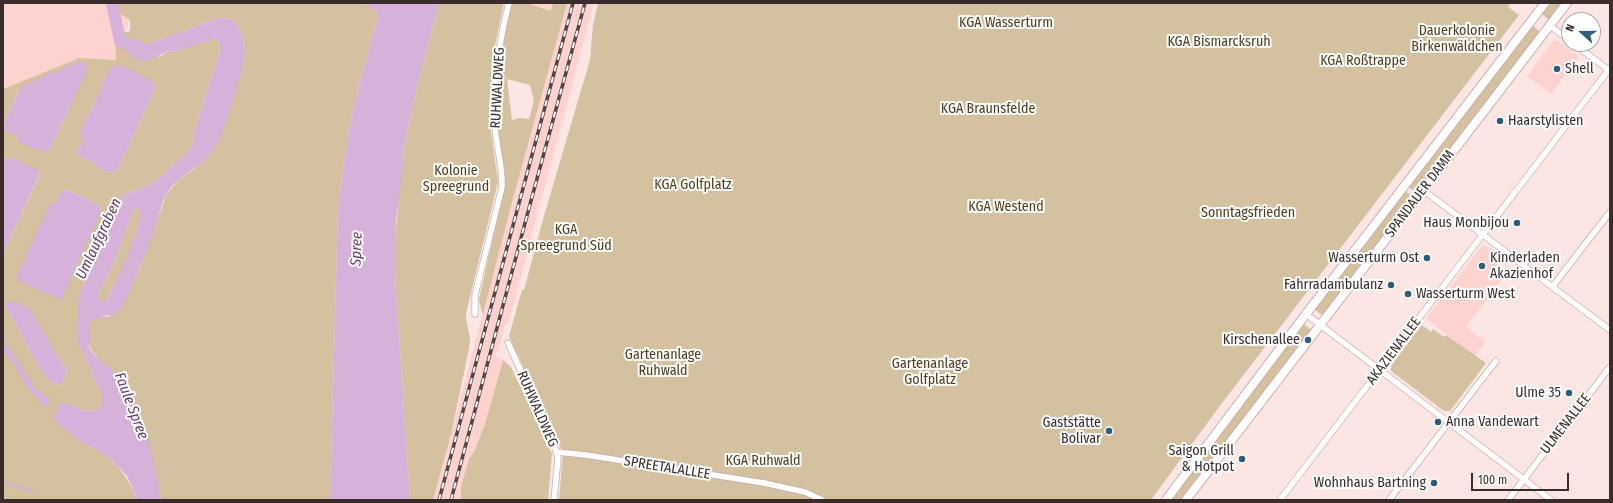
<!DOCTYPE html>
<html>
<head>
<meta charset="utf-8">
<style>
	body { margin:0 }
	#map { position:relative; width:1613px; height:503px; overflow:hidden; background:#fbe6e4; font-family:"Fira Sans Condensed",sans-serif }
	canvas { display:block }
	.frame { position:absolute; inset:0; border:4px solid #392c2b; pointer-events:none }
	.north { position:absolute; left:1561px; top:12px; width:40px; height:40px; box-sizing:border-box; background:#fff; border:1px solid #b0abaa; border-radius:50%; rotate:291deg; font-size:11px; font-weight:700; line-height:16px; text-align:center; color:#392c2b }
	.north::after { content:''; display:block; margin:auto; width:14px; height:18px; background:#2a5e7a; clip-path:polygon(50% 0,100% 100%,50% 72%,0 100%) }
	.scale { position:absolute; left:1471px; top:473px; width:98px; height:18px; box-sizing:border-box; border:2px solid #392c2b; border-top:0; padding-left:5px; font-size:12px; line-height:14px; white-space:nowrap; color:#392c2b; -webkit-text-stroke:3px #fff; paint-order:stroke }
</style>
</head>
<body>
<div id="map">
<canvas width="1613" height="503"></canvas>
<div class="frame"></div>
<div class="north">N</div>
<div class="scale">100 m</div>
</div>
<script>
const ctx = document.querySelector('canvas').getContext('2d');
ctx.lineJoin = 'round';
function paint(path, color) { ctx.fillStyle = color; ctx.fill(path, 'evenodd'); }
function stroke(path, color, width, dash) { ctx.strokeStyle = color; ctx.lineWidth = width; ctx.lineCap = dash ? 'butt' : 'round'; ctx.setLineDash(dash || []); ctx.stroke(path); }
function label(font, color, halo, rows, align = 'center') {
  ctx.font = font + ' "Fira Sans Condensed",sans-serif'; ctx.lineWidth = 4; ctx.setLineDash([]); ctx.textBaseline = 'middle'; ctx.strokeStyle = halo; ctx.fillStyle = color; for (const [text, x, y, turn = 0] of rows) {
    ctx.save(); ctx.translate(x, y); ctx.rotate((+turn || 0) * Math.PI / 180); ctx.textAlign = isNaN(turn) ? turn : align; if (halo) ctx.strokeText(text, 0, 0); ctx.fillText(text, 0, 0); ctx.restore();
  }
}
const built = new Path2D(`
	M3 3H105L109 7 130 20 116 60 79 58 3 89Z
	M526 3H594L508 325H505L496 357 503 359 485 424 474 452 469 459 461 487V500H433L559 29 551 11Z
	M1557 40 1579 57 1551 94 1527 76 1553 41Z
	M1486 246 1503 258 1491 274 1501 281 1466 327 1486 342 1475 356 1426 319 1481 247Z`);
const green = new Path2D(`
	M105 3H109L110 6H114L113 3H359C369 6 377 7 378 18L357 93 349 130 338 206 330 500H161L160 494 97 357C88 347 87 340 87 327L80 325V346L88 363 94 380 102 393V405L97 410 83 411 72 405 90 447C117 459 126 475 138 500H3V254L41 172 10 157 6 160 3 159V129L18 136 17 140 48 152 69 109 19 90 3 125V89L79 58 116 60 115 35 130 31V20L109 7ZM219 18C223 18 228 18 232 20 241 26 247 48 245 58L223 129 214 148 210 154 193 170 181 178 167 193 140 268 122 306 108 317 94 316 89 319 78 315 82 288 99 254 120 200 125 194 141 189 153 183 190 150 193 145 194 133 220 51V43L217 40 214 39 174 52 169 51 159 57 136 38 143 43 148 44ZM107 73 153 82 155 88 119 168 113 173 101 170 92 162 79 156 77 152 84 140 86 119 96 102ZM66 190 80 195 101 207 55 204 61 191ZM5 304 55 352 67 370 61 386 50 381 41 370Z
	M440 3H504L495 45 491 101V132L498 182 466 313V319L470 338 469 349 451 434 433 500H410L395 275V241L402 160 415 95 434 22Z
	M512 3H526L551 11 553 3H567L513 199 483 314 482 313 479 299 505 185C506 165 499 145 498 125 497 84 502 42 512 3ZM507 79 530 85 534 101 529 119 520 118 512 120Z
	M598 3H1511L1508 7 1519 15 1219 407 1151 500H559L563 453 509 336 522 290H524L544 216 590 60 593 25Z
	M1548 3H1563L1551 19H1548L1542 14Z
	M1532 25 1540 32 1417 193 1408 187Z
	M1405 191 1414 197 1323 316 1314 309Z
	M135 208 140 209C142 234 118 277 107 299L102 302 98 300V296L116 258 132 213Z
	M1303 324 1312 330 1181 500H1171L1173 495Z
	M1422 325 1431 332 1433 329 1444 337 1446 335 1486 363 1450 411H1444L1391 371V366Z
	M503 360 511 367 552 454 548 500H461V487L469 459 474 452 485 424Z`);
const water = new Path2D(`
	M359 3H440L434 22 415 95 402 159 404 160 396 220 395 275 410 500H330L338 206 349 130 357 93 378 18C377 7 368 6 359 3Z
	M219 18C223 18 228 18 232 20 241 26 247 48 245 58 238 82 225 137 210 154 197 169 177 177 167 193 161 204 158 219 154 231 147 251 139 270 130 290 126 298 123 308 116 313 108 317 103 316 95 316 89 317 85 319 78 315V304L82 288 99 254 120 200 125 194 141 189 153 183 190 150 193 145 194 133 220 51V43L217 40 214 39 174 52 169 51 145 62 128 55 136 38 143 43 148 44ZM135 208 140 209C142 232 119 274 109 296L107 299 102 302 98 300V296L116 258 132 213Z
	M80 61 88 65 87 71 48 152 36 149 17 141 18 136 3 129V125L19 91 23 85Z
	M115 65C130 67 140 74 153 82L155 88 119 168 113 173 101 170 92 162 79 156 77 152 84 140 80 136 86 119 96 102 107 73Z
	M10 157 41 171 3 254V159L6 160Z
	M66 190 80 195 101 207 102 210 61 300 19 281 17 276 50 204H55L61 191Z
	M13 301 30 309 55 352 67 370 61 386 50 381 41 370 5 304Z
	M80 325 87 326C87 332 86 338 87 342 93 361 116 369 126 384L150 444 161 500H138L127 476 112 460 76 438 56 422 54 416 61 402 72 405 83 411 97 410 102 405V393L94 380 88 363 80 346Z
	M3 341 20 363 35 389 49 398 48 407 44 406 28 388 14 363 4 352Z`);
const stream = new Path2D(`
	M3 482 35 492`);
const river = new Path2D(`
	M112 3 120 41 140 50 146 49
	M84 342 83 326 84 317 98 312`);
const street = new Path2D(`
	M1549 25 1569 40
	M1574 44 1610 71
	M1423 190 1610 330
	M1552 287 1610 212
	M475 314V295L502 187C503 166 496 146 495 126 492 85 499 42 509 3
	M1306 314 1551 500
	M508 343 552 438 558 458 554 500
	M557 452 586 455 764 483 805 492 822 500
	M1280 500 1610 68
	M1389 500 1496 361
	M1508 500 1610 367`);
const secondary = new Path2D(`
	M1166 500 1306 314 1545 3
	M1186 500 1567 3`);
const rail = new Path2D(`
	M439 500 573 3
	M451 500 532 197 585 3`);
const markers = [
	[1557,69,4,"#2a5e7a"],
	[1500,121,4,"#2a5e7a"],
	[1517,223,4,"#2a5e7a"],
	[1427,258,4,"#2a5e7a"],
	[1482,266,4,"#2a5e7a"],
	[1391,285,4,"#2a5e7a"],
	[1408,294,4,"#2a5e7a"],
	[1308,340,4,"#2a5e7a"],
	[1569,393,4,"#2a5e7a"],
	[1438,422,4,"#2a5e7a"],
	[1109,431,4,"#2a5e7a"],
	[1242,459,4,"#2a5e7a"],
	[1434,483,4,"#2a5e7a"]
];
const parkNames = [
	["KGA Wasserturm",1006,23],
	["Dauerkolonie",1457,31],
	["Birkenwäldchen",1457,47],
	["KGA Bismarcksruh",1219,42],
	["KGA Roßtrappe",1363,61],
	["KGA Braunsfelde",988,109],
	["Kolonie",456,171],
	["Spreegrund",456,187],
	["KGA Golfplatz",693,185],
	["KGA Westend",1006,207],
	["Sonntagsfrieden",1248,213],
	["KGA",566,230],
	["Spreegrund Süd",566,246],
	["Gartenanlage",663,355],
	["Ruhwald",663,371],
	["Gartenanlage",930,364],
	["Golfplatz",930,380],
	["KGA Ruhwald",763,461]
];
const poiNames = [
	["Shell",1565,69,"left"],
	["Haarstylisten",1508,121,"left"],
	["Haus Monbijou",1509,223],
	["Wasserturm Ost",1419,258],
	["Kinderladen",1490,258,"left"],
	["Akazienhof",1490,274,"left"],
	["Fahrradambulanz",1383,285],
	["Wasserturm West",1416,294,"left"],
	["Kirschenallee",1300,340],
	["Ulme 35",1561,393],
	["Anna Vandewart",1446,422,"left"],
	["Gaststätte",1101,423],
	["Bolivar",1101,439],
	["Saigon Grill",1234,451],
	["& Hotpot",1234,467],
	["Wohnhaus Bartning",1426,483]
];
const streetNames = [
	["RUHWALDWEG",498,88,-87],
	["SPANDAUER DAMM",1420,194,-53],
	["AKAZIENALLEE",1394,351,-53],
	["RUHWALDWEG",537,409,66],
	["ULMENALLEE",1566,424,-52],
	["SPREETALALLEE",667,468,9]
];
const waterNames = [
	["Umlaufgraben",99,239,-65],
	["Spree",357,249,-88],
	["Faule Spree",131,406,69]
];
paint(built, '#fed2cf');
paint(green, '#d3c19f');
paint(water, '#d6b1d9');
stroke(stream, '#d6b1d9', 2);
stroke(river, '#d6b1d9', 12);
stroke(street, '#ccaaa8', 7);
stroke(secondary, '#ccaaa8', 10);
stroke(street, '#fff', 5.5);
stroke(secondary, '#fff', 8);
stroke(rail, '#544645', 3.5);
stroke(rail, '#fff', 2, [6]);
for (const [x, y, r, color] of markers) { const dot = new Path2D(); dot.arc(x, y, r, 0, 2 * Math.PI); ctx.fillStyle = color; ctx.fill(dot); stroke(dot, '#fff', 1.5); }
label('14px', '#4f3c17', '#fff', parkNames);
label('14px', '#392c2b', '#fff', poiNames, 'right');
label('14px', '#392c2b', '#fff', streetNames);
label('italic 15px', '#67396c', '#fff', waterNames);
</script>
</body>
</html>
